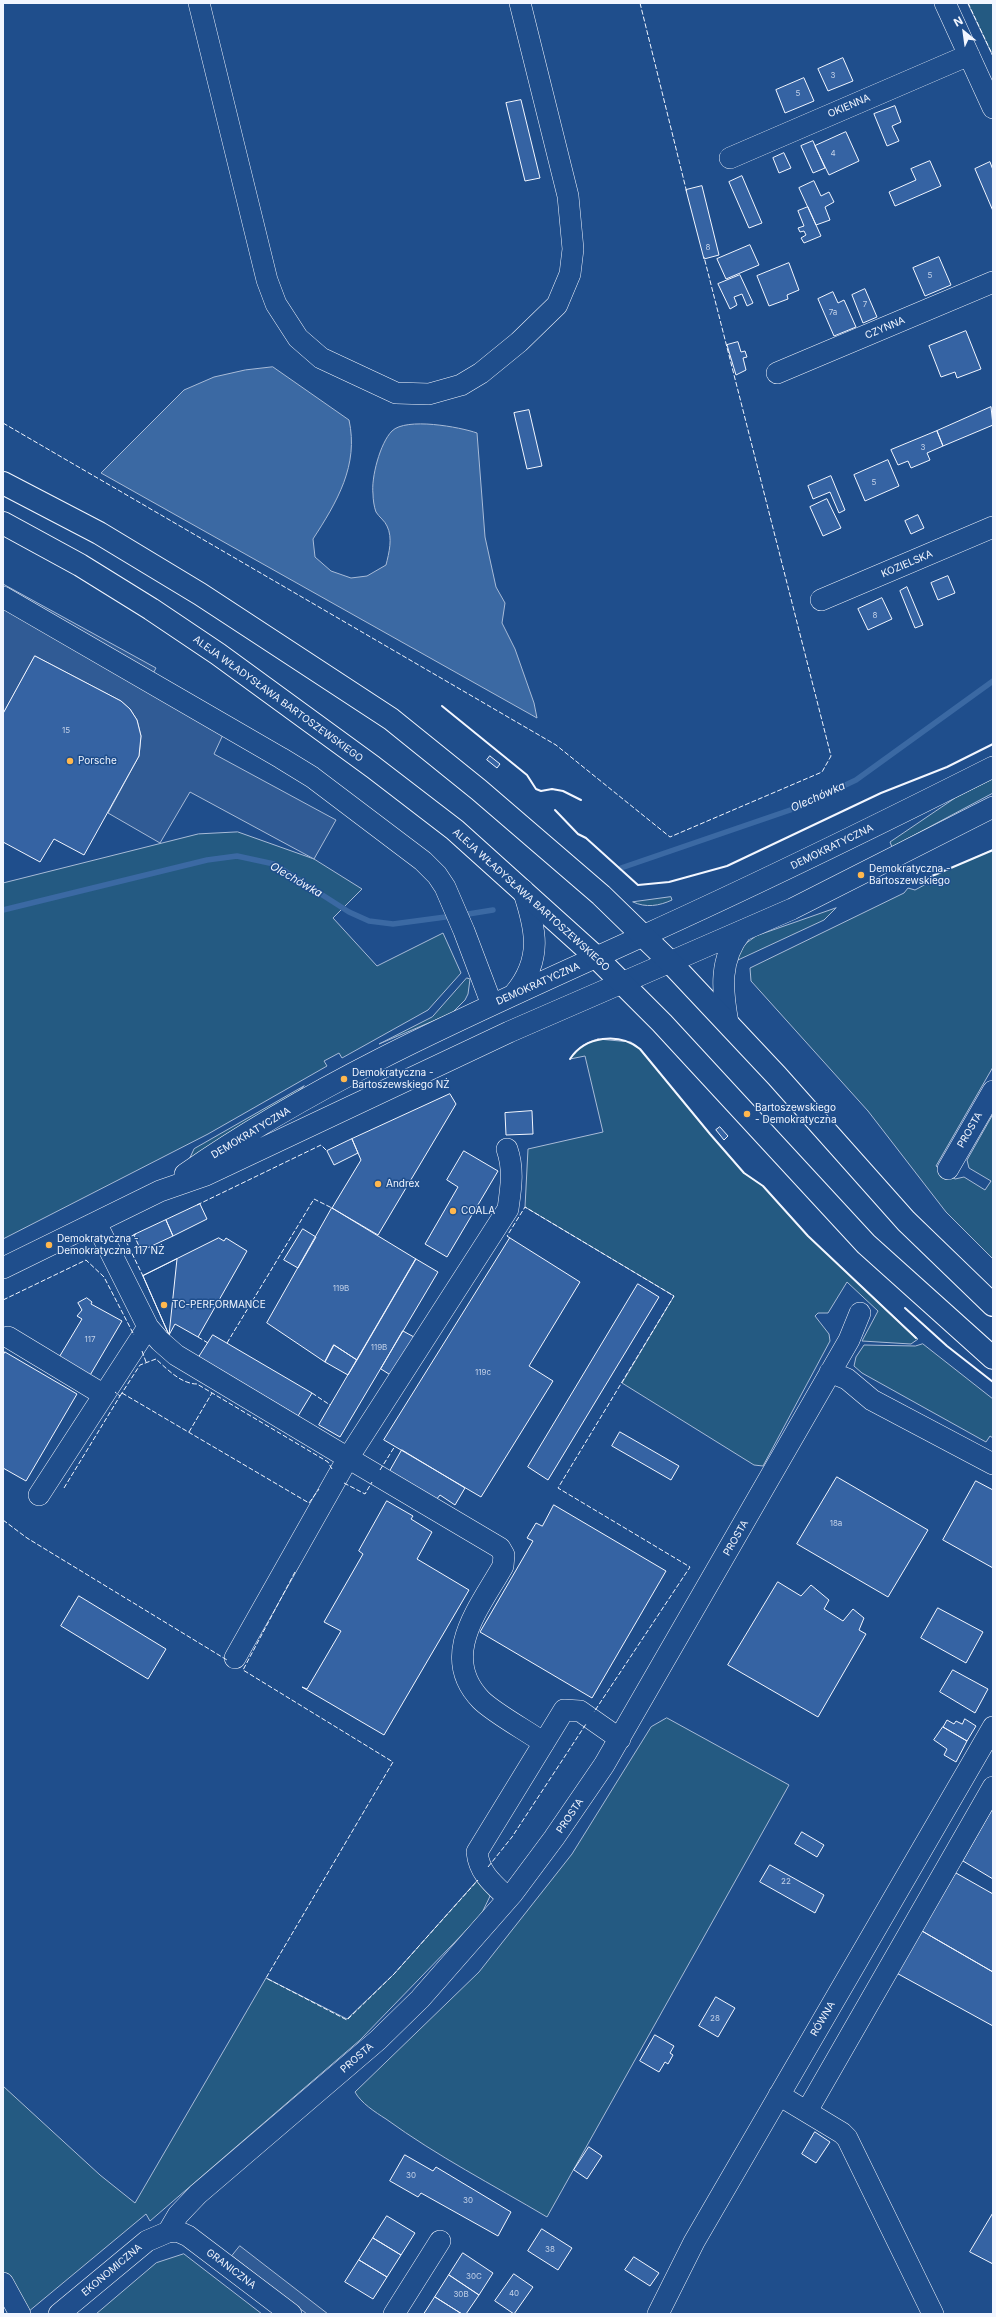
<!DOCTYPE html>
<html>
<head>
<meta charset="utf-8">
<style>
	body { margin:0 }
	#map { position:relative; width:996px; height:2317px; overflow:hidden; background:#1f4e8c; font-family:Inter,sans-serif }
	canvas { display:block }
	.frame { position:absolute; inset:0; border:4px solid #f2f6ff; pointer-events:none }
	.north { position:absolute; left:944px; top:12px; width:40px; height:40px; -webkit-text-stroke:3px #1f4e8c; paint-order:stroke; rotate:331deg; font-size:11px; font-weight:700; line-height:16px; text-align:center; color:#f2f6ff }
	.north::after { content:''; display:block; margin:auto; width:14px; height:18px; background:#f2f6ff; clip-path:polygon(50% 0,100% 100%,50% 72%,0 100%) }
</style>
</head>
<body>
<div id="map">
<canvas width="996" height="2317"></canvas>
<div class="frame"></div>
<div class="north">N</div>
</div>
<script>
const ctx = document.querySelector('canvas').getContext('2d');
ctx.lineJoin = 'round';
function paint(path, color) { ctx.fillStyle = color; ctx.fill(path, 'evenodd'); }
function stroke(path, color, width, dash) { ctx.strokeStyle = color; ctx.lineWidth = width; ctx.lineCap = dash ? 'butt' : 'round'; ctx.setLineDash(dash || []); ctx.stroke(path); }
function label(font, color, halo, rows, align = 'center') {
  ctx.font = font + ' Inter,sans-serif'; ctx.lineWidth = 3; ctx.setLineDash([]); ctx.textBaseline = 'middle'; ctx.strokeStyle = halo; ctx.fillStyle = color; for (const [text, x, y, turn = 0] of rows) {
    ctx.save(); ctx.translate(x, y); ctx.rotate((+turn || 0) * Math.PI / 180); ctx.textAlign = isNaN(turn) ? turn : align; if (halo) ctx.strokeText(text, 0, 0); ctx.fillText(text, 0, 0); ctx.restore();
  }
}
const green = new Path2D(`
	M968 3H993V56Z
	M993 779V793L892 847 890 842 955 798Z
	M238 832 314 859 362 889 333 918 377 966 443 933 461 973 428 1010 342 1058 339 1053 324 1061 327 1066 208 1134 3 1239V883L198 834Z
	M993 850V1067L936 1166 955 1179 964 1177 985 1190 991 1181 969 1168 967 1160 993 1114V1259L946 1212 868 1111 751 981 750 968 904 893 908 888 915 890 928 883 927 879Z
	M671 897 672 900C659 906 646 908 633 902Z
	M836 908 824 920 738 960H734L745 944 756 936Z
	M467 978 470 979 468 994 465 1000 452 1013 379 1044 432 1017Z
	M598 1039 631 1042 640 1049 710 1134 744 1173 763 1186 808 1236 918 1339 911 1344 862 1341 878 1311 847 1282 828 1313H818L815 1316 829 1334 830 1341 763 1466 754 1465 622 1383 674 1296 525 1207 528 1149 603 1132 585 1056 570 1059C577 1048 586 1042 598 1039Z
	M304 1086 278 1109 187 1164 194 1149Z
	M923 1344 993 1399V1438L990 1436 986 1442 862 1373 854 1366 856 1357 864 1345 915 1346Z
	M667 1718 789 1785 547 2217C493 2185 437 2156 386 2119 375 2112 361 2103 355 2092L479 1972 572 1854 651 1727Z
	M479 1879 492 1892 481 1915 360 2040 150 2221 146 2214 28 2312 3 2275V2086L100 2175 135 2203 266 1978 347 2019 394 1974Z
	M184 2254 262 2314H96L156 2263Z`);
const parking = new Path2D(`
	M3 584 156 668 149 681 227 726 214 754 336 820 314 859 190 792 160 843 108 813 139 756 141 736 137 720 130 709 121 701 35 656 3 714Z
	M240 2246 328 2314H307L232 2256Z`);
const water = new Path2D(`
	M273 367 349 420C359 465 337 502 313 539L315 557 331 571 351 578 367 576 386 565C389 553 393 538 387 526 385 521 379 517 376 512 374 507 373 499 373 494 371 478 380 443 392 431 406 417 460 427 477 433L485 537 496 587 505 603 502 623 515 649 534 703 537 718 101 473 184 390 214 377 245 370Z`);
const stream = new Path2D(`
	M621 868 799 807 856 780 993 681
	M3 910 207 860 237 856 274 864 349 912 369 921 393 924 453 916
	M462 915 493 910`);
const building = new Path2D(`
	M843 58 853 81 828 91 818 69Z
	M804 78 814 101 785 113 776 90Z
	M521 100 540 178 525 181 506 103Z
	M895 106 901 122 892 126 899 141 887 146 874 114Z
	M846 132 859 161 829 175 815 146Z
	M813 141 825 168 813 173 801 146Z
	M784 153 791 168 779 173 773 158Z
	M930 161 941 186 895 206 889 192 916 180 911 169Z
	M990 162 993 170V211L975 169Z
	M742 176 762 223 749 228 729 182Z
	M814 181 821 196 829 192 834 202 825 207 830 220 816 225 799 188Z
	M702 186 719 255 704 259 686 190Z
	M808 207 821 236 804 243 801 238 806 235 804 231 800 232 798 228 804 226 798 211Z
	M750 245 759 265 726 279 717 259Z
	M939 257 951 285 925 296 913 268Z
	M789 263 799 290 787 295 788 299 769 306 757 276Z
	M740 275 753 303 747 306 742 294 734 297 737 305 730 309 718 284Z
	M865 289 877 317 863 323 852 295Z
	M833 292 838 303 844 300 856 327 834 336 818 299Z
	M966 331 981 369 957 378 955 372 941 377 929 346Z
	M738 342 741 352 745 351 747 357 743 358 746 370 736 375 727 345Z
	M991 407 993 425 943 446 937 431Z
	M529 410 542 466 527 469 514 413Z
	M937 431 943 446 927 453 930 460 911 468 908 461 898 465 891 450Z
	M888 460 899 486 865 501 854 475Z
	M831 476 845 510 839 513 830 492 813 499 808 486Z
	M827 499 841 528 823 536 810 507Z
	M918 515 924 528 911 534 905 521Z
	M948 576 955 593 938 600 931 583Z
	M907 587 923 625 915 628 900 591Z
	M882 598 892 619 868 630 858 609Z
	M35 656 121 701 130 709 137 720 141 736 139 756 84 855 54 839 40 862 3 842V714Z
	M490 756 500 764 497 768 487 760Z
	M450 1094 456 1104 378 1235 332 1208 361 1160 352 1139Z
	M532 1111 533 1134 506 1135 505 1113Z
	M720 1127 728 1136 724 1140 716 1130Z
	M352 1139 358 1153 334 1165 327 1151Z
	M464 1151 498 1171 447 1257 425 1244 458 1187 447 1180Z
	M200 1204 207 1219 173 1236 166 1220Z
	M332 1208 416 1259 357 1360 334 1345 325 1362 267 1323Z
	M166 1220 173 1236 141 1251 134 1235Z
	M303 1229 316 1237 298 1268 284 1260Z
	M219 1238 224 1241 226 1238 247 1251 198 1337 175 1324 169 1335 143 1276Z
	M510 1238 580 1282 529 1366 553 1381 481 1497 384 1440Z
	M177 1259 169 1335 143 1276Z
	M416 1259 438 1272 340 1437 319 1425Z
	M638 1284 659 1297 548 1480 528 1467Z
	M87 1298 92 1302 91 1304 122 1321 89 1377 58 1359 82 1319 77 1316 82 1310 78 1303Z
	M403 1331 414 1337 392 1376 381 1369Z
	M213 1335 312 1393 298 1416 199 1357Z
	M334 1345 357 1360 348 1375 325 1362Z
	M5 1352 77 1394 26 1481 3 1468V1356Z
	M620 1432 679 1466 671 1480 612 1446Z
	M402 1450 465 1488 455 1505 440 1495 436 1500 390 1471Z
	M837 1477 928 1530 888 1597 797 1544Z
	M976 1481 993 1490V1568L943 1540Z
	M387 1501 413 1516 411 1519 432 1532 417 1559 469 1590 384 1735 302 1687 307 1689 341 1631 324 1622 363 1554 359 1551Z
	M554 1505 666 1571 592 1698 480 1632 533 1541 527 1538 536 1523 542 1526Z
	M778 1582 801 1596 811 1585 829 1600 824 1609 843 1621 853 1609 864 1618 859 1630 866 1634 818 1717 728 1665Z
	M79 1596 166 1649 148 1679 61 1626Z
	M938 1608 983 1632 966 1663 921 1638Z
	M953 1670 988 1689 975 1713 940 1692Z
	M965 1719 976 1726 967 1741 943 1727 947 1720 954 1724 956 1721 962 1724Z
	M943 1727 967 1741 956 1762 944 1755 947 1749 934 1740Z
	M993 1808V1879L963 1861Z
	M802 1832 824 1845 817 1857 795 1844Z
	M770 1865 824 1895 815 1913 760 1882Z
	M956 1873 993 1894V1972L922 1931Z
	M922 1931 993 1972V2026L891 1970Z
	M716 1997 735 2008 718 2037 699 2026Z
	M655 2035 674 2046 670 2053 673 2055 668 2064 665 2062 659 2072 640 2061Z
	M815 2132 830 2142 816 2163 802 2154Z
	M589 2147 602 2156 587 2179 574 2170Z
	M405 2155 433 2171 436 2167 511 2212 498 2236 421 2193 418 2197 390 2181Z
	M993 2213V2264L970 2252Z
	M387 2216 415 2233 401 2255 373 2238Z
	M542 2229 572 2248 558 2270 528 2251Z
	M373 2238 401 2255 387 2277 359 2260Z
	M463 2253 493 2273 479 2295 449 2275Z
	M634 2257 659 2273 650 2286 625 2270Z
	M359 2260 387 2277 373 2299 345 2282Z
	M514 2274 533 2287 514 2314 495 2301Z
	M449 2275 479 2295 466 2314H462L435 2297Z
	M435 2297 462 2314H424Z`);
const minor = new Path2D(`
	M199 3 267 280 276 304 298 338 321 358 396 393 429 394 461 385 481 373 519 342 557 305 570 274 573 249 568 196 520 3
	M945 3 993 108
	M730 158 969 55
	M777 373 993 282
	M3 597 281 758 312 777 423 861 437 875 445 887 464 931 492 1005
	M821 600 993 527
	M515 993C543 959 536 929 523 890
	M728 1023C722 990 719 959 741 932
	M948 1169 993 1091
	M185 1174C327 1075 488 1007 645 935 762 882 878 825 993 767
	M96 1223 148 1327 160 1341 176 1355 348 1458 508 1209C511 1188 514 1169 507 1149
	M3 1268 160 1191 206 1175 509 1032 792 909 993 807
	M8 1337 104 1395
	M830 1372 847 1379 872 1400 993 1464
	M39 1495 148 1327
	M235 1658 348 1458 500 1548 504 1555 503 1566C480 1607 438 1656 481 1700 494 1713 527 1731 544 1743
	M508 1898C493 1884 479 1873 477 1852L564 1710 580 1711 620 1739
	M779 2095 842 2133 847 2138 933 2314
	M807 2111 993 1787
	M168 2232 178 2215 198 2194 378 2040 420 1999 513 1893 554 1838 604 1765 849 1340 860 1313
	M3 2283 20 2314
	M59 2314 147 2241 168 2232 177 2231 188 2236 291 2314
	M394 2314 440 2241
	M658 2314 694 2242 993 1727`);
const major = new Path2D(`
	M3 483 99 533 200 594 391 719 479 790 601 895 669 961 777 1076 906 1221 993 1305
	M3 523 80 565 151 609 218 654 373 767 455 830 596 957 662 1023 866 1244 993 1358`);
const fence = new Path2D(`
	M640 3 687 193
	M968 3 993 56
	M3 423 556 745 670 837 822 772 831 756 704 257
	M197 1205 321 1145 327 1151
	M136 1234 125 1239 143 1276
	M510 1238 507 1236 525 1207 674 1296 558 1488 690 1567 594 1712
	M3 1300 86 1260 104 1277 134 1335
	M198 1337 208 1343
	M227 1343 314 1199 332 1208
	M142 1351 146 1362
	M122 1393 309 1503 319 1489
	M312 1393 330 1405
	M120 1396 140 1365 156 1359C167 1369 181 1384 197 1384L328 1462 332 1469
	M189 1432 212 1393
	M380 1470 395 1446
	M344 1483 365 1494 372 1482
	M64 1488 120 1396 115 1392
	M3 1520 27 1538 227 1660
	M295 1572 243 1670 393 1762 266 1978 347 2020 394 1974 478 1880
	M488 1867 512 1837 586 1724`);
const wall = new Path2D(`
	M442 706 527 775 536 789 541 791 552 789 563 791 581 800
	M555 810 578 834 586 838 638 885 669 882 727 866 881 793 947 767 993 744
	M932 876 993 850
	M570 1059C585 1036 619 1032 640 1049L710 1134 744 1173 763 1186 808 1236 916 1338
	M905 1308 947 1346 993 1382`);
const markers = [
	[70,761,4,"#ffb74d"],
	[861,875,4,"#ffb74d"],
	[344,1079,4,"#ffb74d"],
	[747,1114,4,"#ffb74d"],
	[378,1184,4,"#ffb74d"],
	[453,1211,4,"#ffb74d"],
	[49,1245,4,"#ffb74d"],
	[164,1305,4,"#ffb74d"]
];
const numberNames = [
	["3",833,76],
	["5",798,94],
	["4",833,154],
	["8",708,248],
	["5",930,276],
	["7",865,305],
	["7a",833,313],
	["3",923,448],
	["5",874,483],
	["8",875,616],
	["15",66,731],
	["119B",341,1289],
	["117",90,1340],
	["119B",379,1348],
	["119c",483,1373],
	["18a",836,1524],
	["22",786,1882],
	["28",715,2019],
	["30",411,2176],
	["30",468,2201],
	["38",550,2250],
	["30C",474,2277],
	["40",514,2294],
	["30B",461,2295]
];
const streetNames = [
	["OKIENNA",849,106,-23],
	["CZYNNA",885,328,-23],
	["KOZIELSKA",907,564,-23],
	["ALEJA WŁADYSŁAWA BARTOSZEWSKIEGO",278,699,36],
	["DEMOKRATYCZNA",832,847,-26],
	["ALEJA WŁADYSŁAWA BARTOSZEWSKIEGO",531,900,42],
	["DEMOKRATYCZNA",538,984,-24],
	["PROSTA",970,1130,-60],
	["DEMOKRATYCZNA",251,1133,-31],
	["PROSTA",736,1538,-60],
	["PROSTA",570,1816,-56],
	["RÓWNA",823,2019,-60],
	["PROSTA",357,2058,-41],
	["GRANICZNA",231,2269,37],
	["EKONOMICZNA",112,2270,-40]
];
const poiNames = [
	["Porsche",78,761],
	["Demokratyczna -",869,869],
	["Bartoszewskiego",869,881],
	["Demokratyczna -",352,1073],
	["Bartoszewskiego NŻ",352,1085],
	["Bartoszewskiego",755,1108],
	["- Demokratyczna",755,1120],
	["Andrex",386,1184],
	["COALA",461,1211],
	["Demokratyczna -",57,1239],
	["Demokratyczna 117 NŻ",57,1251],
	["TC-PERFORMANCE",172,1305]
];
const waterNames = [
	["Olechówka",818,797,-24],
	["Olechówka",296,880,30]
];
paint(green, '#245a82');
stroke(green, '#a8bbd7', 1);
paint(parking, '#305b95');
stroke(parking, '#a8bbd7', 1);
paint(water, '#3b69a3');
stroke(water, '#a8bbd7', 1);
stroke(stream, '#3b69a3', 5.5);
paint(building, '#3563a3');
stroke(building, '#f2f6ff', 1);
stroke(minor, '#f2f6ff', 22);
stroke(major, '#f2f6ff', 24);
stroke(minor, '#1f4e8c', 21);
stroke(major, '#1f4e8c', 22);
stroke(fence, '#f2f6ff', 1, [5, 2]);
stroke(wall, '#f2f6ff', 2);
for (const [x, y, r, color] of markers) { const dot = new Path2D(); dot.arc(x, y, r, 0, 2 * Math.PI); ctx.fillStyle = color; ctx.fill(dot); stroke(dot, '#1f4e8c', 1.5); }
label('8px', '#c3d1e8', null, numberNames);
label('10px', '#f2f6ff', '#1f4e8c', streetNames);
label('10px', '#f2f6ff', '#1f4e8c', poiNames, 'left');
label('italic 11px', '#f2f6ff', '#1f4e8c', waterNames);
</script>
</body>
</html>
